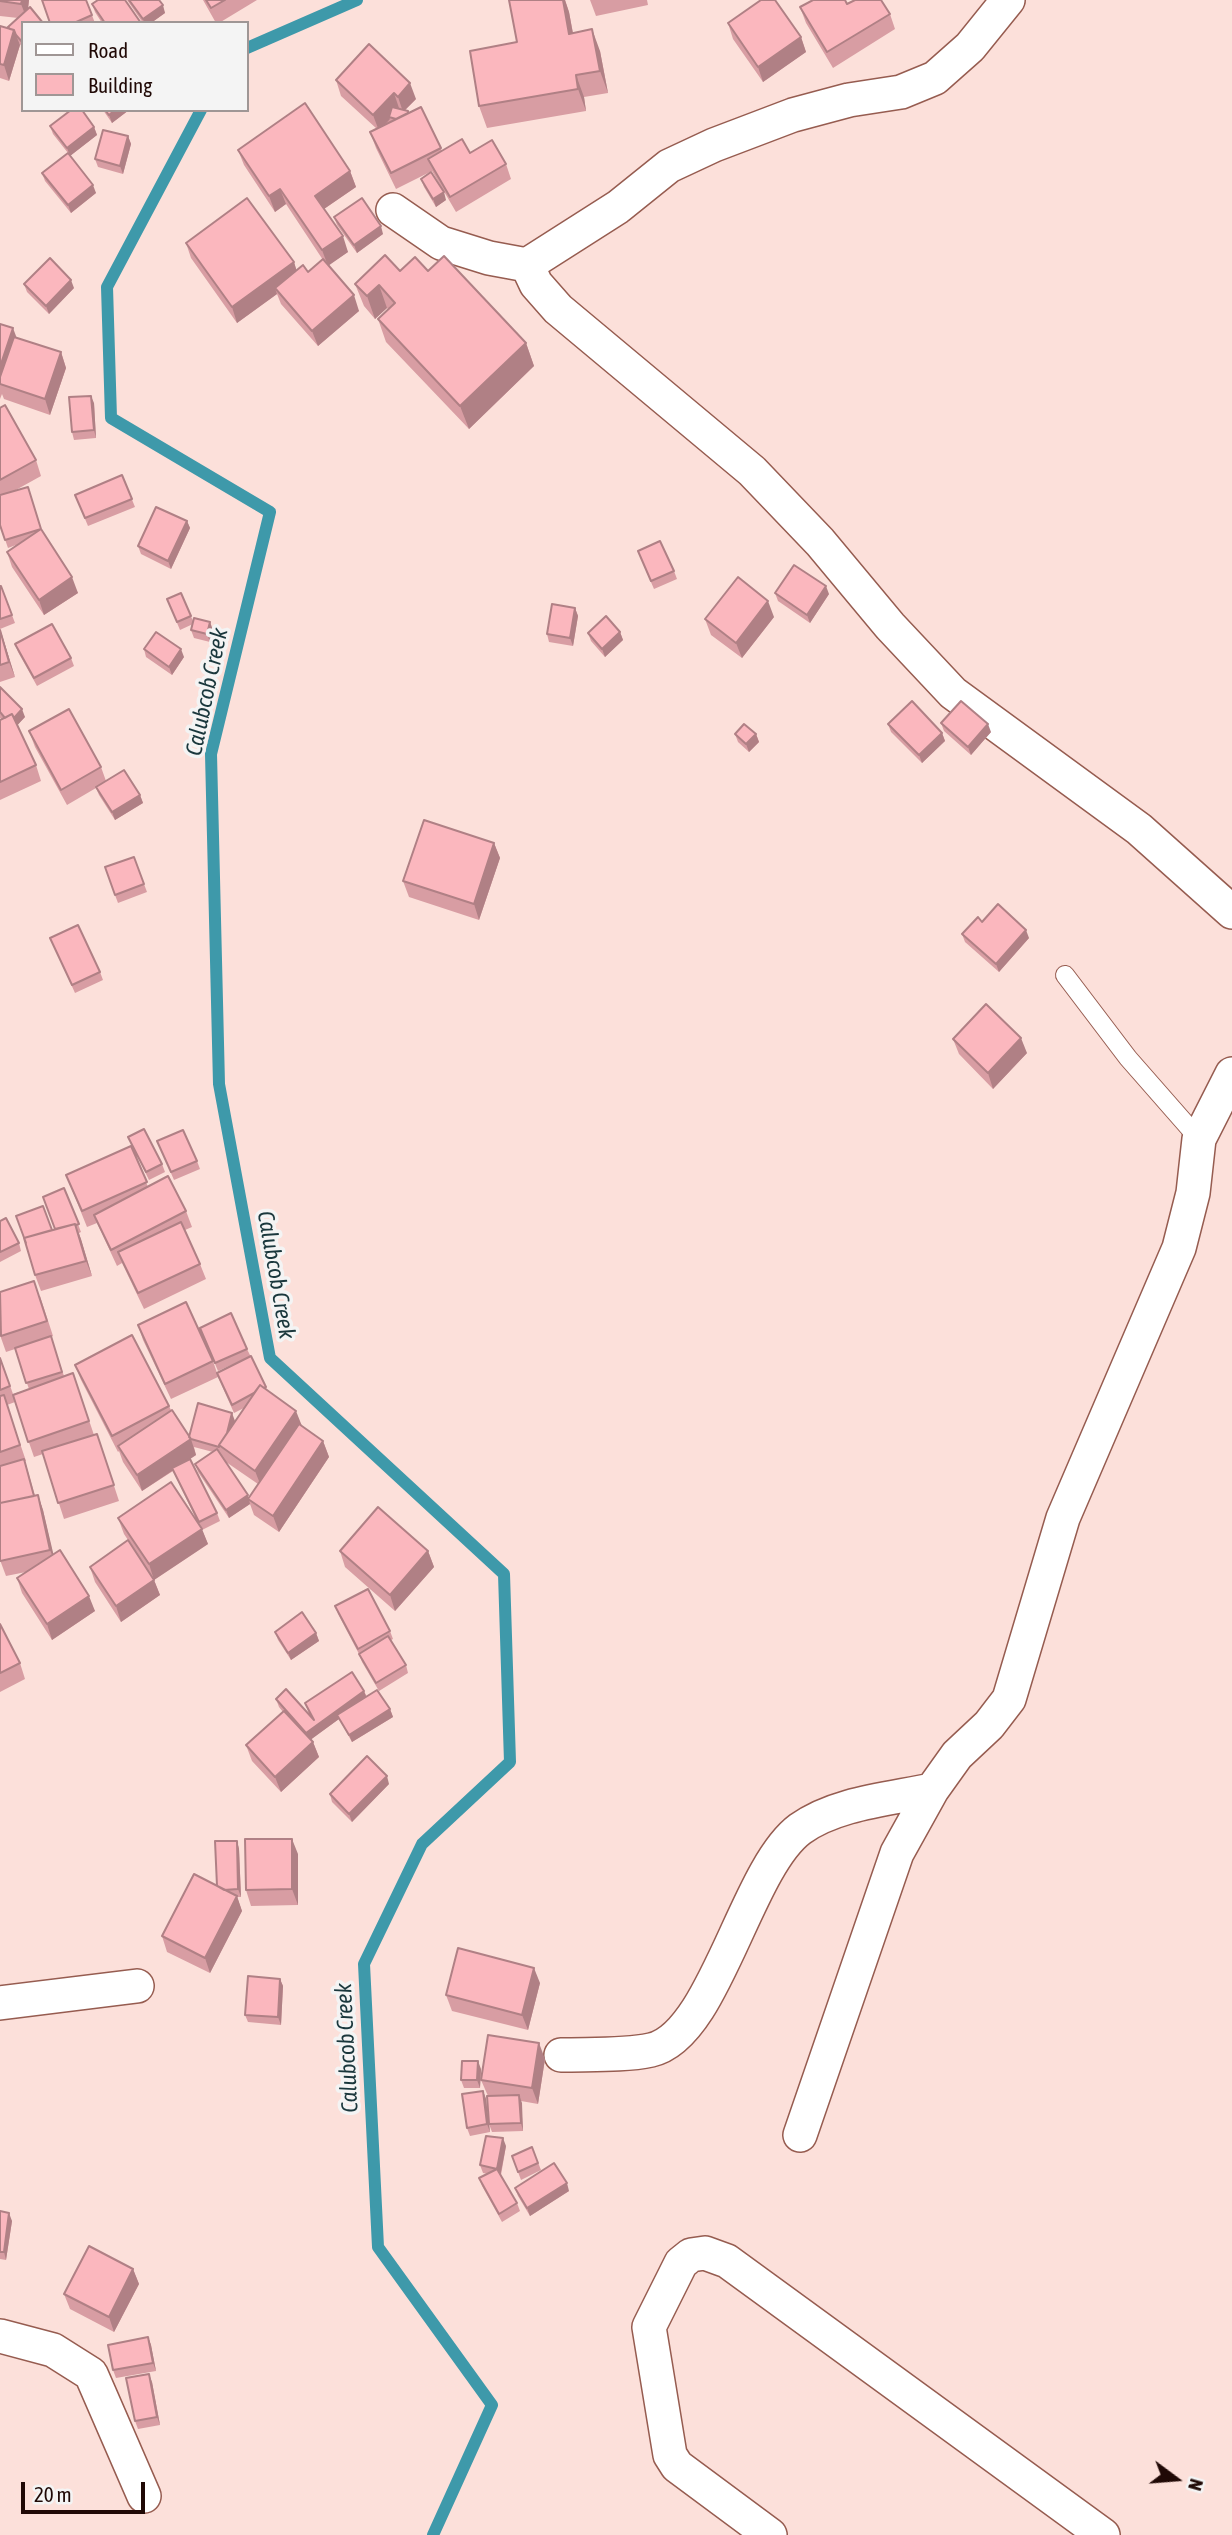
<!DOCTYPE html>
<html>
<head>
<meta charset="utf-8">
<style>
	body { margin:0 }
	#map { position:relative; width:1232px; height:2535px; overflow:hidden; background:#fce0da; font-family:"Asap Condensed",sans-serif }
	canvas { display:block }
	.legend { position:absolute; left:21px; top:21px; width:228px; height:91px; box-sizing:border-box; background:#f4f4f4; border:2px solid #9f9695; margin:0; padding:9px 12px; list-style:none; font-size:21px; color:#200906 }
	.legend li { display:flex; align-items:center; gap:14px; height:35px }
	.legend b { width:35px; border:2px solid #9f9695 }
	.north { position:absolute; left:1141px; top:2444px; width:70px; height:70px; -webkit-text-stroke:5px #f4f4f4; paint-order:stroke; rotate:106deg; font-size:19px; font-weight:700; line-height:28px; text-align:center; color:#200906 }
	.north::after { content:''; display:block; margin:auto; width:24px; height:32px; background:#200906; clip-path:polygon(50% 0,100% 100%,50% 72%,0 100%) }
	.scale { position:absolute; left:21px; top:2482px; width:124px; height:32px; box-sizing:border-box; border:4px solid #200906; border-top:0; padding-left:9px; font-size:21px; line-height:24px; white-space:nowrap; color:#200906; -webkit-text-stroke:5px #f4f4f4; paint-order:stroke }
</style>
</head>
<body>
<div id="map">
<canvas width="1232" height="2535"></canvas>
<ul class="legend">
<li><b style="height:9px;background:#fff"></b>Road</li>
<li><b style="height:19px;background:#fbb7be"></b>Building</li>
</ul>
<div class="north">N</div>
<div class="scale">20 m</div>
</div>
<script>
const ctx = document.querySelector('canvas').getContext('2d');
ctx.lineJoin = 'round';
function stroke(path, color, width, dash) { ctx.strokeStyle = color; ctx.lineWidth = width; ctx.lineCap = dash ? 'butt' : 'round'; ctx.setLineDash(dash || []); ctx.stroke(path); }
function paint(path, color) { ctx.fillStyle = color; ctx.fill(path, 'evenodd'); }
function label(font, color, halo, rows, align = 'center') {
  ctx.font = font + ' "Asap Condensed",sans-serif'; ctx.lineWidth = 7; ctx.setLineDash([]); ctx.textBaseline = 'middle'; ctx.strokeStyle = halo; ctx.fillStyle = color; for (const [text, x, y, turn = 0] of rows) {
    ctx.save(); ctx.translate(x, y); ctx.rotate((+turn || 0) * Math.PI / 180); ctx.textAlign = isNaN(turn) ? turn : align; if (halo) ctx.strokeText(text, 0, 0); ctx.fillText(text, 0, 0); ctx.restore();
  }
}
const stream = new Path2D(`
	M247 48 357 0
	M201 110 107 287 111 418 270 512 211 754 219 1084 270 1358 504 1574 510 1762 422 1844 364 1964 378 2247 492 2405 433 2535`);
const lane = new Path2D(`
	M1065 975 1128 1058 1199 1139`);
const street = new Path2D(`
	M1008 0 970 47 935 78 901 92 849 100 793 115 714 145 669 166 618 207 527 265 536 284 558 309 752 471 820 542 890 626 953 693 1139 829 1232 912
	M393 210 441 243 489 258 527 265
	M0 2003 137 1986
	M561 2055C590 2054 623 2056 651 2050 715 2036 745 1870 800 1829 836 1803 890 1799 932 1790
	M800 2135 897 1853 932 1790 957 1755 989 1725 1009 1699 1063 1518 1179 1248 1193 1193 1199 1139 1232 1074
	M0 2336 53 2350 91 2374 144 2496
	M770 2535 677 2466 670 2455 649 2327 681 2263 691 2255 705 2253 727 2261 1103 2535`);
const wall = new Path2D(`
	M0 0H29L28 8 23 23V48L19 43 20 45 9 81 0 78V26L9 28 18 18 0 16Z
	M86 0 95 23H50Z
	M127 0H159L165 13 151 23H143Z
	M203 0H257L219 23H216Z
	M509 0H565L569 12 573 33 600 51 608 93 584 97 586 111 487 128 479 106 517 42Z
	M590 0H647L648 5 596 16Z
	M92 4 141 23H102L95 12Z
	M847 4 890 14 895 29 833 68 806 23 800 7Z
	M728 23 801 37 806 52 763 82 733 39Z
	M336 80 416 99 405 110 409 113 421 107 442 151 470 153 506 164 511 179 456 212 432 171 396 189 376 148 370 132 377 129 341 96Z
	M103 110H129L112 123Z
	M50 126 94 127 97 135 70 156 96 193 71 213 45 181 42 173 68 153 53 134Z
	M128 136 131 144 123 174 98 167 95 159Z
	M238 150 350 171 356 187 324 209 348 252 328 265 359 311 318 346 281 304 277 294 237 323 191 258 186 243 294 262 296 270 308 272 323 260 286 204 275 212 244 165Z
	M421 179 446 200 436 207 424 187Z
	M334 217 383 234 357 253 337 225Z
	M400 271H428L526 343 534 366 469 429 386 342 378 319 388 309 387 308 375 319 364 306 355 284Z
	M24 284 74 288 49 314 27 292Z
	M0 324 17 338 61 352 66 368 50 415 4 399 2 394 0 399Z
	M94 403 96 438 74 440 72 432Z
	M0 408 36 460 41 476 14 491 42 531 78 593 44 615 12 567 7 552 16 545 8 548 0 525Z
	M122 475 135 507 88 526 75 495Z
	M187 521 190 528 171 569 141 554 138 546Z
	M641 559 674 571 677 579 654 589Z
	M0 586H1L15 623 0 629 15 677 0 682Z
	M181 593 193 621 213 630 210 642 194 638 191 630 193 624 180 630 167 599Z
	M775 593 829 594 810 623 778 601Z
	M575 608 578 616 573 646 549 642 547 634Z
	M774 617 742 658 711 635 705 619Z
	M620 632 623 640 605 657 591 641 588 633Z
	M15 644 71 658 74 666 37 686 18 652Z
	M144 649 184 657 172 675 146 657Z
	M0 687 25 717 17 725 36 765 41 781 0 800V720L2 719 0 718Z
	M941 723 991 732 971 755 944 731Z
	M888 724 942 733 945 741 922 763 891 732Z
	M29 731 101 767 106 781 140 795 143 803 115 820 99 795 96 788 67 805 35 747Z
	M735 734H756L759 742 749 752 738 742Z
	M494 843 500 858 479 920 409 897 403 881Z
	M144 884 147 892 118 903 115 895Z
	M982 922 1029 938 999 972 965 942 962 934Z
	M50 938 100 972 103 980 75 993Z
	M953 1039 1027 1053 993 1089 959 1054Z
	M128 1137 162 1164 165 1172 149 1180Z
	M157 1141 197 1161 200 1169 174 1180Z
	M131 1146 148 1187 186 1211 192 1227 185 1230 200 1264 206 1279 144 1309 122 1263 117 1266 97 1223 87 1227 66 1175Z
	M64 1188 81 1232 79 1233 92 1276 41 1291 35 1275 55 1229Z
	M0 1221 19 1243 21 1251 0 1262Z
	M40 1296 53 1336 51 1337 64 1376 73 1373 94 1435 97 1434 119 1501 64 1519 43 1454 34 1457 15 1402 7 1405 26 1461H25L35 1496 38 1495 43 1510 53 1555 95 1611 52 1640 22 1593 17 1578 26 1572 6 1576 0 1560V1357L13 1394 29 1389 15 1349 6 1352 0 1335Z
	M138 1325 213 1361 217 1373 247 1358 218 1371 200 1328 247 1349 267 1390 302 1426 323 1441 329 1457 279 1532 254 1515 250 1504 229 1518 198 1472 195 1464 213 1452 194 1447 196 1455 190 1459 217 1513 220 1521 202 1530 208 1544 154 1580 160 1595 121 1622 95 1582 90 1567 128 1540 124 1534 118 1518 197 1521 173 1471 142 1491 123 1462 119 1451 118 1452 81 1380 75 1365 169 1406 171 1410 189 1437 235 1421 244 1408 234 1413 218 1377 171 1399 143 1340ZM226 1462 258 1484 249 1498Z
	M340 1551H428L434 1567 395 1611 345 1567Z
	M335 1606 390 1631 393 1639 391 1640 406 1665 408 1673 379 1691 362 1662 359 1654 338 1614Z
	M0 1624 20 1663 25 1679 0 1692Z
	M275 1632 316 1633 319 1641 291 1660 278 1640Z
	M364 1691 367 1697 390 1709 393 1717 352 1742 339 1719 311 1739 313 1742 319 1757 281 1792 252 1761 246 1745 283 1712 279 1707 276 1699 309 1714 305 1703Z
	M389 1784 352 1822 332 1802 330 1794Z
	M237 1841 239 1849 241 1897H237L242 1911 210 1973 167 1952 162 1936 217 1886Z
	M298 1854V1905L251 1906 246 1890Z
	M280 1979 283 1986 281 2025 248 2022 245 2015Z
	M540 1983 528 2030 452 2011 446 1995Z
	M545 2059 538 2104 521 2101 523 2131 492 2132 489 2124 488 2096 481 2080Z
	M481 2069 480 2088H464L461 2080Z
	M483 2091 486 2099 490 2132 470 2136 467 2128Z
	M506 2146 501 2175 517 2203 520 2211 502 2222 482 2186 479 2178 488 2174 483 2173 480 2165Z
	M532 2147 541 2170 521 2180 512 2156Z
	M515 2188 569 2191 530 2216 518 2196Z
	M0 2211 12 2221 6 2260 0 2259Z
	M133 2269 139 2284 114 2332 70 2309 64 2294Z
	M148 2337 151 2345 156 2371 116 2378 113 2370Z
	M152 2382 160 2425 138 2429 135 2421Z`);
const shadedWall = new Path2D(`
	M22 0H29L27 19 21 4Z
	M563 0H565L569 12 577 56 569 34Z
	M163 5 165 13 151 23H144L143 19Z
	M592 29 600 51 608 93 600 71Z
	M14 30 20 45 9 81 4 65Z
	M801 37 806 52 763 82 758 67Z
	M576 75 584 97 586 111 578 89Z
	M410 83 416 99 403 112 398 97Z
	M394 93 399 108 391 117H389L390 119 379 131 373 115Z
	M115 110H129L112 123 109 115Z
	M94 127 97 135 70 156 67 148Z
	M128 136 131 144 123 174 120 166Z
	M350 171 356 187 321 211 315 196Z
	M93 185 96 193 71 213 68 205Z
	M280 189 286 204 275 212 269 196Z
	M444 192 446 200 436 207 433 199Z
	M381 226 383 234 357 253 354 245Z
	M343 236 348 252 328 266 322 250Z
	M294 262 299 278 275 288 277 294 237 323 232 307Z
	M71 280 74 288 49 314 46 306Z
	M379 285 387 308 375 319 367 296Z
	M354 295 359 311 318 346 312 331Z
	M13 328 19 344 0 384V367Z
	M526 343 534 366 469 429 460 406Z
	M61 352 66 368 50 415 45 399Z
	M91 396 94 403 96 438 94 430Z
	M187 521 190 528 171 569 168 561Z
	M72 577 78 593 44 615 39 600Z
	M826 586 829 594 810 623 807 615Z
	M768 601 774 617 742 658 736 643Z
	M575 608 578 616 573 646 570 638Z
	M210 622 213 630 210 642 207 634Z
	M0 628 3 638 15 677 9 662Z
	M620 632 623 640 605 657 602 649Z
	M181 649 184 657 172 675 169 667Z
	M22 709 25 717 13 730 10 722Z
	M988 724 991 732 971 755 968 747Z
	M942 733 945 741 922 763 919 755Z
	M756 734 759 742 749 752 746 744Z
	M140 795 143 803 115 820 112 812Z
	M494 843 500 858 479 920 474 904Z
	M1026 930 1029 938 999 972 996 964Z
	M1021 1038 1027 1053 993 1089 988 1073Z
	M75 1224 81 1239 92 1276 86 1261Z
	M296 1411 302 1426 261 1486 255 1471Z
	M232 1413 235 1421 223 1448Z
	M191 1439 196 1455 142 1491 137 1475Z
	M323 1441 329 1457 279 1532 273 1516Z
	M38 1495 43 1510 56 1565 50 1550Z
	M248 1495 250 1504 229 1518 226 1510Z
	M202 1529 208 1544 154 1580 160 1595 121 1622 116 1606 154 1580 149 1564Z
	M428 1551 434 1567 395 1611 390 1595Z
	M89 1596 95 1611 52 1640 47 1624Z
	M316 1633 319 1641 291 1660 288 1653Z
	M364 1691 367 1699 337 1715 339 1719 309 1741 306 1733Z
	M390 1709 393 1717 352 1742 349 1735Z
	M313 1742 319 1757 281 1792 275 1777Z
	M387 1776 389 1784 352 1822 349 1814Z
	M292 1839 298 1854V1905L292 1889Z
	M237 1841 239 1849 241 1897 238 1889Z
	M237 1896 242 1911 210 1973 205 1958Z
	M534 1968 540 1983 528 2030 522 2015Z
	M280 1979 283 1986 281 2025 278 2017Z
	M539 2043 545 2059 538 2104 532 2088Z
	M478 2061 481 2069 480 2088 477 2080Z
	M483 2091 486 2099 490 2132 487 2124Z
	M519 2095 522 2103 523 2131 521 2123Z
	M503 2138 506 2146 500 2177 497 2169Z
	M567 2183 569 2191 530 2216 527 2208Z
	M9 2213 12 2221 6 2260 4 2252Z
	M133 2269 139 2284 114 2332 109 2317Z
	M148 2337 151 2345 156 2371 153 2363Z
	M149 2374 152 2382 160 2425 157 2417Z`);
const building = new Path2D(`
	M0 0H22L21 4 0 1Z
	M42 0H86L92 15 74 23H50Z
	M98 0H125L141 23H105L92 4Z
	M129 0H159L163 5 143 19Z
	M206 0H225L211 8Z
	M509 0H563L569 34 592 29 600 71 576 75 578 89 479 106 470 51 517 42Z
	M761 0H775L801 37 758 67 728 23Z
	M813 0H845L847 4 855 0H881L890 14 827 52 800 7Z
	M30 7 43 23H23V43L16 35 14 30 10 29 8 27Z
	M0 26 14 30 4 65 0 64Z
	M369 44 410 83 398 97 394 93 373 115 336 80Z
	M305 103 350 171 315 196 343 236 322 250 280 189 269 196 238 150Z
	M392 107 408 111V113L396 119 389 117Z
	M421 107 441 148 391 173 370 132Z
	M71 110H82L94 127 67 148 50 126Z
	M105 110H115L109 115Z
	M103 130 128 136 120 166 95 159Z
	M462 139 470 153 492 140 506 164 450 197 428 159Z
	M68 153 93 185 68 205 42 173Z
	M431 172 444 192 433 199 421 179Z
	M247 198 294 262 232 307 186 243Z
	M362 198 381 226 354 245 334 217Z
	M385 255 400 271 415 257 428 271 444 256 526 343 460 406 378 319 395 303 379 285 367 296 355 284Z
	M50 258 71 280 46 306 24 284Z
	M323 259 354 295 312 331 275 288 303 265 308 272Z
	M0 324 13 328 0 367Z
	M14 337 61 352 45 399 0 384V377Z
	M91 396 94 430 72 432 69 397Z
	M5 405 36 460 0 480V408Z
	M122 475 132 499 85 518 75 495Z
	M28 487 41 529 5 540 0 525V495Z
	M156 507 187 521 168 561 138 546Z
	M41 529 72 577 39 600 7 552Z
	M660 541 674 571 651 581 638 551Z
	M794 565 826 586 807 615 775 593Z
	M738 577 768 601 736 643 705 619Z
	M0 586H1L12 615 0 619Z
	M181 593 191 616 177 622 167 599Z
	M552 604 575 608 570 638 547 634Z
	M606 616 620 632 602 649 588 633Z
	M194 618 210 622 207 634 191 630Z
	M52 624 71 658 34 678 15 644Z
	M0 630 9 662 0 665Z
	M156 632 181 649 169 667 144 649Z
	M0 687 22 709 14 718 12 714 5 718 0 712Z
	M912 701 942 733 919 755 888 724Z
	M961 701 988 724 968 747 941 723Z
	M69 709 101 767 61 790 29 731Z
	M12 714 36 765 0 782V720Z
	M744 724 756 734 746 744 735 734Z
	M124 770 140 795 112 812 96 787Z
	M424 820 494 843 474 904 403 881Z
	M134 857 144 884 115 895 105 867Z
	M998 904 1026 930 996 964 962 934 978 917 982 922Z
	M78 925 100 972 72 985 50 938Z
	M986 1004 1021 1038 988 1073 953 1039Z
	M144 1129 162 1164 146 1172 128 1137Z
	M183 1130 197 1161 171 1172 157 1141Z
	M131 1146 147 1182 82 1211 66 1175Z
	M168 1176 186 1211 111 1250 94 1215Z
	M64 1188 79 1224 76 1225 75 1224 55 1229 43 1197Z
	M43 1206 52 1230 24 1238 26 1243 16 1216Z
	M6 1218 19 1243 0 1252V1221Z
	M181 1222 200 1264 138 1293 118 1252Z
	M75 1224 86 1261 35 1275 24 1238Z
	M34 1281 47 1321 1 1336 0 1292Z
	M186 1302 213 1361 165 1384 138 1325Z
	M231 1313 247 1349 215 1363 200 1328Z
	M132 1335 169 1406 112 1436 75 1365Z
	M51 1336 62 1372 26 1383 15 1348Z
	M251 1356 266 1387 264 1388 260 1385 254 1393 232 1405 217 1373Z
	M0 1358 10 1386 0 1390Z
	M73 1373 89 1421 28 1442 13 1395Z
	M260 1385 296 1411 255 1471 219 1445Z
	M4 1395 20 1445 0 1452V1396Z
	M198 1403 232 1413 227 1433 219 1445V1447L191 1439 189 1437Z
	M172 1410 191 1439 137 1475 118 1446Z
	M299 1424 323 1441 273 1516 248 1499Z
	M97 1434 114 1485 58 1503 42 1451Z
	M217 1449 248 1495 226 1510 195 1464Z
	M24 1459 34 1496 0 1503V1466Z
	M190 1459 217 1513 199 1522 172 1468Z
	M171 1482 202 1529 149 1564 118 1518Z
	M38 1495 50 1550 0 1561V1503Z
	M378 1507 428 1551 390 1595 340 1551Z
	M128 1540 154 1580 116 1606 90 1567Z
	M60 1550 89 1596 47 1624 17 1578Z
	M368 1589 390 1631 358 1649 335 1606Z
	M302 1612 316 1633 288 1653 275 1632Z
	M0 1624 20 1663 0 1673Z
	M388 1636 406 1665 376 1683 359 1654Z
	M352 1672 364 1691 306 1733 276 1699 286 1689 314 1720 305 1703Z
	M377 1690 390 1709 349 1735 337 1715Z
	M284 1711 313 1742 275 1777 246 1745Z
	M367 1756 387 1776 349 1814 330 1794Z
	M245 1839H292V1889L246 1890Z
	M215 1841H237L238 1889 224 1890 217 1886Z
	M194 1874 237 1896 205 1958 162 1936Z
	M458 1948 534 1968 522 2015 446 1995Z
	M248 1976 280 1979 278 2017 245 2015Z
	M488 2035 539 2043 532 2088 481 2080Z
	M462 2061H478L477 2080H461Z
	M483 2091 487 2124 467 2128 462 2094Z
	M519 2095 521 2123 489 2124 487 2096Z
	M486 2136 503 2138 497 2169 480 2165Z
	M532 2147 538 2163 518 2172 512 2156Z
	M554 2163 567 2183 527 2208 515 2188Z
	M497 2169 517 2203 499 2214 479 2178Z
	M0 2211 9 2213 4 2252H0Z
	M89 2246 133 2269 109 2317 64 2294Z
	M148 2337 153 2363 113 2370 108 2345Z
	M149 2374 157 2417 135 2421 126 2378Z`);
const waterNames = [
	["Calubcob Creek",207,692,-78],
	["Calubcob Creek",276,1275,80],
	["Calubcob Creek",347,2048,-93]
];
stroke(stream, '#3e99aa', 12);
stroke(lane, '#965c50', 20);
stroke(street, '#965c50', 36);
stroke(lane, '#fff', 18);
stroke(street, '#fff', 33);
paint(wall, '#d89da3');
paint(shadedWall, '#b08085');
paint(building, '#fbb7be');
stroke(building, '#b08085', 2);
label('italic 23px', '#1a373c', '#f4f4f4', waterNames);
</script>
</body>
</html>
